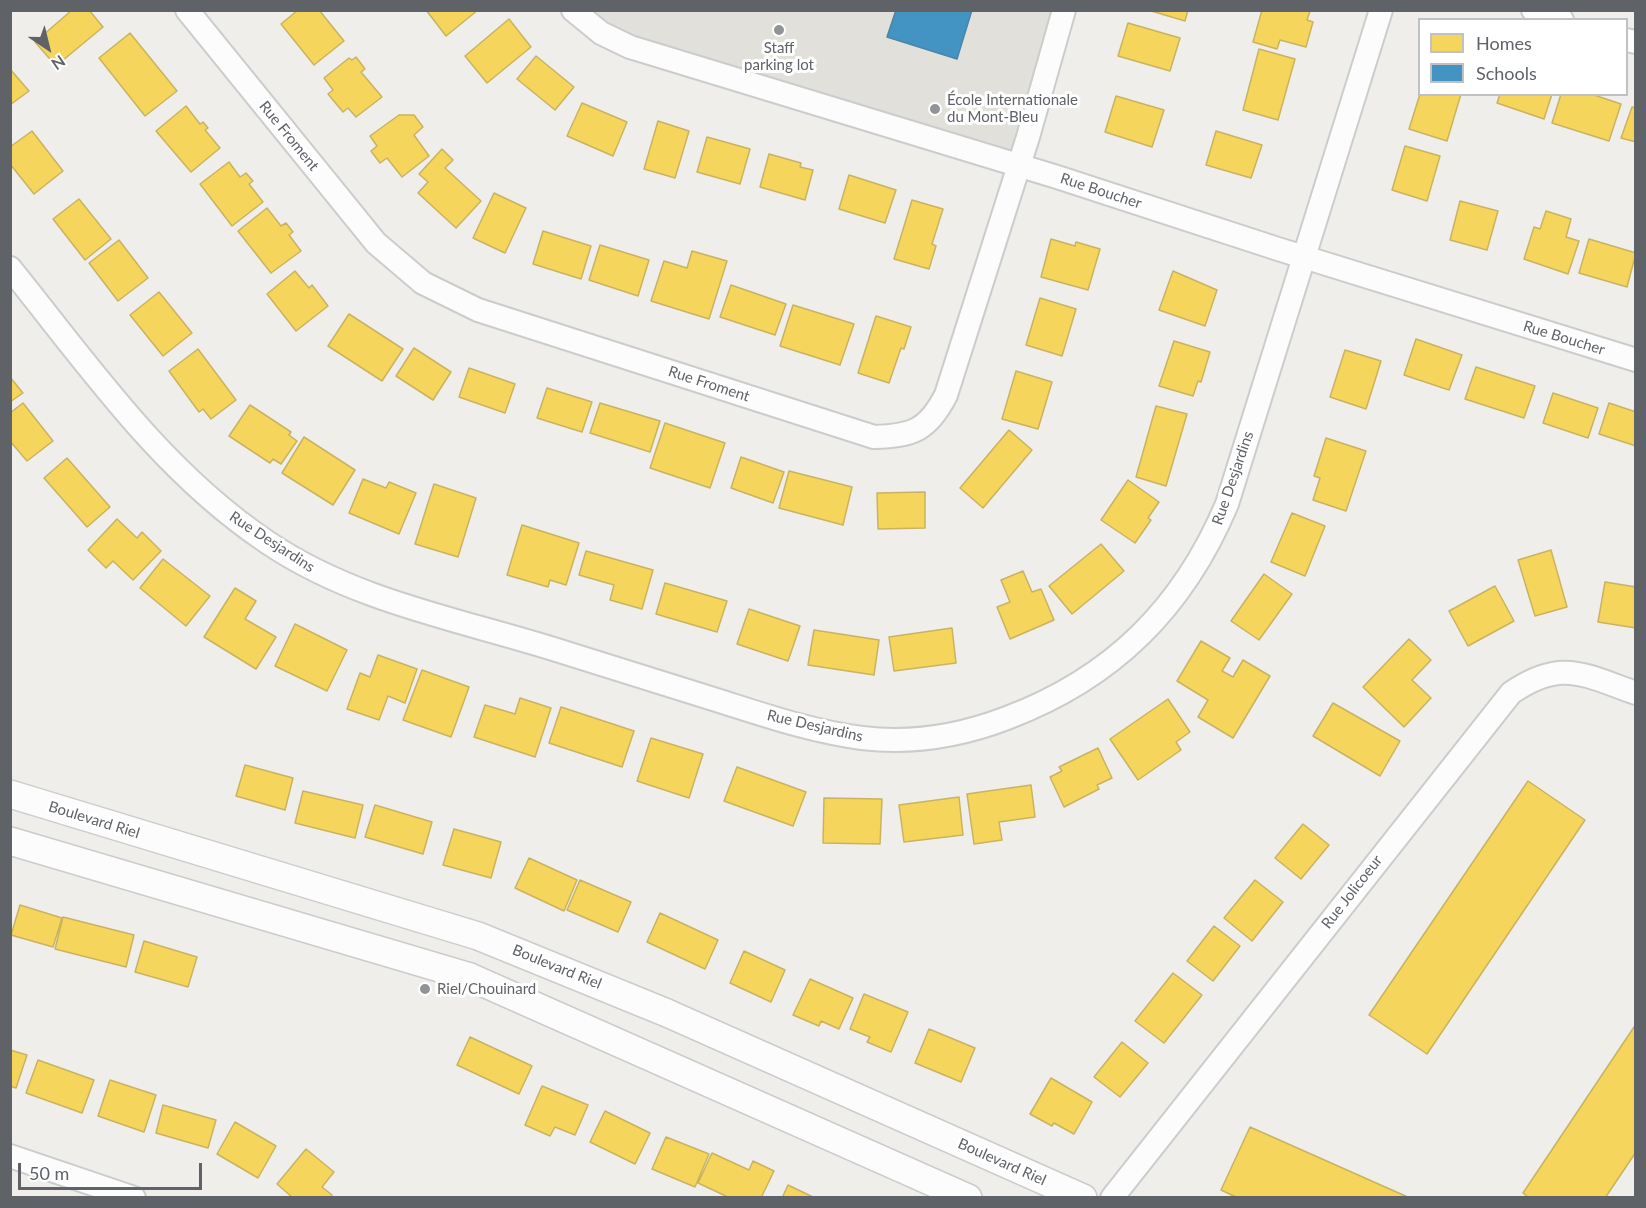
<!DOCTYPE html>
<html>
<head>
<meta charset="utf-8">
<style>
	body { margin:0 }
	#map { position:relative; width:1646px; height:1208px; overflow:hidden; background:#efeeea; font-family:Lato,sans-serif }
	canvas { display:block }
	.frame { position:absolute; inset:0; border:12px solid #5f6368; pointer-events:none }
	.legend { position:absolute; left:1418px; top:18px; width:210px; height:78px; box-sizing:border-box; background:#fff; border:2px solid #bfc1c3; margin:0; padding:8px 10px; list-style:none; font-size:18px; color:#5f6368 }
	.legend li { display:flex; align-items:center; gap:12px; height:30px }
	.legend b { width:30px; border:2px solid #bfc1c3 }
	.north { position:absolute; left:18px; top:18px; width:60px; height:60px; -webkit-text-stroke:4px #fff; paint-order:stroke; rotate:145deg; font-size:16px; font-weight:700; line-height:24px; text-align:center; color:#5f6368 }
	.north::after { content:''; display:block; margin:auto; width:21px; height:27px; background:#5f6368; clip-path:polygon(50% 0,100% 100%,50% 72%,0 100%) }
	.scale { position:absolute; left:18px; top:1163px; width:184px; height:27px; box-sizing:border-box; border:3px solid #5f6368; border-top:0; padding-left:8px; font-size:18px; line-height:21px; white-space:nowrap; color:#5f6368; -webkit-text-stroke:4px #fff; paint-order:stroke }
</style>
</head>
<body>
<div id="map">
<canvas width="1646" height="1208"></canvas>
<div class="frame"></div>
<ul class="legend">
<li><b style="height:16px;background:#f6d55c"></b>Homes</li>
<li><b style="height:16px;background:#4393c3"></b>Schools</li>
</ul>
<div class="north">N</div>
<div class="scale">50 m</div>
</div>
<script>
const ctx = document.querySelector('canvas').getContext('2d');
ctx.lineJoin = 'round';
function paint(path, color) { ctx.fillStyle = color; ctx.fill(path, 'evenodd'); }
function stroke(path, color, width, dash) { ctx.strokeStyle = color; ctx.lineWidth = width; ctx.lineCap = dash ? 'butt' : 'round'; ctx.setLineDash(dash || []); ctx.stroke(path); }
function label(font, color, halo, rows, align = 'center') {
  ctx.font = font + ' Lato,sans-serif'; ctx.lineWidth = 6; ctx.setLineDash([]); ctx.textBaseline = 'middle'; ctx.strokeStyle = halo; ctx.fillStyle = color; for (const [text, x, y, turn = 0] of rows) {
    ctx.save(); ctx.translate(x, y); ctx.rotate((+turn || 0) * Math.PI / 180); ctx.textAlign = isNaN(turn) ? turn : align; if (halo) ctx.strokeText(text, 0, 0); ctx.fillText(text, 0, 0); ctx.restore();
  }
}
const education = new Path2D(`
	M573 11H1064L1019 166 630 47Z`);
const homes = new Path2D(`
	M72 10H89L103 27 56 66 35 42Z
	M298 10H319L344 41 314 65 281 24Z
	M426 10H478L446 36Z
	M1148 10H1188L1185 21Z
	M1262 10 1310 11 1307 20 1313 22 1306 47 1280 40 1277 49 1253 42Z
	M509 19 531 47 487 83 465 56Z
	M1128 23 1180 38 1170 71 1118 56Z
	M130 33 177 91 145 116 99 58Z
	M1259 49 1295 59 1278 120 1243 110Z
	M536 56 574 87 555 110 517 79Z
	M356 57 365 69 361 72 382 97 356 117 348 108 343 112 328 94 333 90 324 78 349 58 352 60Z
	M10 69 29 91 10 105Z
	M1420 94H1461L1447 141 1409 129Z
	M1500 94H1552L1544 119 1497 103Z
	M1561 94H1591L1621 104 1609 141 1552 123Z
	M1116 96 1164 110 1152 147 1105 132Z
	M582 103 627 122 613 156 567 136Z
	M186 106 200 124 203 122 208 128 205 130 220 148 191 172 156 131Z
	M1632 107 1636 108V142L1621 138Z
	M399 115H414L423 127 414 135 429 156 402 177 387 158 380 163 371 151 377 146 370 136Z
	M658 121 689 131 675 178 644 169Z
	M32 131 63 171 34 194 10 164V147Z
	M1216 131 1262 145 1251 178 1206 165Z
	M707 137 750 149 740 184 697 172Z
	M1405 146 1440 156 1427 201 1392 190Z
	M442 149 453 160 445 168 481 201 456 228 418 193 428 182 419 174Z
	M769 154 801 163 800 167 813 170 805 200 760 187Z
	M229 162 240 177 246 173 253 181 249 184 263 202 232 226 200 184Z
	M849 175 896 190 885 223 839 209Z
	M494 193 526 208 505 253 473 238Z
	M79 199 111 239 85 260 53 219Z
	M912 200 943 209 932 244 936 246 929 269 894 259Z
	M1460 201 1498 211 1487 250 1450 240Z
	M267 208 281 226 286 223 293 232 289 235 301 251 271 273 238 231Z
	M1546 211 1571 219 1566 237 1579 241 1568 274 1524 259 1534 227 1540 229Z
	M543 231 591 246 581 279 533 264Z
	M1051 239 1075 246 1076 242 1100 249 1088 290 1041 277Z
	M1589 239 1636 253 1627 287 1579 273Z
	M119 240 148 278 118 301 89 263Z
	M600 245 649 260 638 296 589 280Z
	M692 251 727 261 709 319 651 301 664 261 687 268Z
	M295 271 309 288 312 285 328 306 296 331 267 294Z
	M1173 271 1217 290 1205 326 1159 310Z
	M731 285 786 304 775 335 720 317Z
	M159 292 192 333 163 356 130 315Z
	M1040 298 1076 309 1062 356 1026 345Z
	M793 305 854 324 840 365 780 346Z
	M349 314 403 349 382 381 328 346Z
	M876 316 911 327 904 349 901 348 889 383 858 373Z
	M1416 339 1462 355 1449 390 1404 375Z
	M1174 341 1210 352 1201 382 1198 381 1193 396 1159 386Z
	M414 348 451 372 433 400 396 376Z
	M198 349 236 400 211 419 203 409 199 412 169 371Z
	M1345 350 1381 361 1366 409 1330 397Z
	M1476 367 1535 386 1524 418 1465 399Z
	M469 368 515 384 505 413 459 397Z
	M1016 371 1052 382 1038 429 1002 419Z
	M10 377 23 393 10 402Z
	M547 388 592 402 582 432 537 418Z
	M1553 393 1598 408 1588 438 1543 423Z
	M23 403 53 441 27 461 10 441V413Z
	M600 403 660 421 650 452 590 433Z
	M1609 403 1636 412V446L1599 434Z
	M250 405 291 432 289 435 297 441 281 464 273 459 270 463 229 436Z
	M1156 406 1187 414 1166 486 1136 477Z
	M665 423 725 443 710 488 650 468Z
	M1009 430 1032 450 983 508 960 488Z
	M304 437 355 470 333 505 282 473Z
	M1326 438 1366 451 1346 511 1313 500 1320 478 1314 476Z
	M741 457 784 472 773 503 731 488Z
	M67 458 110 507 87 527 44 478Z
	M789 471 852 487 843 525 779 508Z
	M363 479 386 488 389 482 416 493 399 534 349 513Z
	M1128 480 1159 502 1148 518 1151 520 1135 543 1101 520Z
	M434 484 476 498 458 557 415 544Z
	M925 492V528L878 529 877 493Z
	M1292 513 1325 526 1305 576 1271 562Z
	M117 519 137 538 142 532 161 551 133 580 113 561 106 568 88 550Z
	M522 525 579 543 566 585 550 580 548 587 507 575Z
	M1101 544 1124 571 1072 614 1049 586Z
	M1551 550 1567 607 1535 616 1518 560Z
	M586 551 653 570 642 609 610 600 614 585 579 575Z
	M163 559 210 596 186 626 140 588Z
	M1023 571 1032 592 1041 589 1054 620 1010 639 997 607 1010 602 1001 580Z
	M1264 574 1292 594 1259 640 1231 621Z
	M1605 582 1636 587V628L1598 622Z
	M665 583 727 601 717 632 656 614Z
	M1495 586 1514 621 1468 646 1449 611Z
	M235 588 256 601 245 619 276 637 256 669 204 637Z
	M749 609 800 626 788 661 737 644Z
	M295 624 347 650 327 691 275 666Z
	M952 628 956 663 894 671 889 637Z
	M814 630 879 640 874 675 808 665Z
	M1409 639 1431 660 1412 680 1431 698 1404 727 1363 687Z
	M1201 641 1230 658 1222 671 1233 677 1243 660 1270 676 1233 738 1198 717 1208 700 1177 681Z
	M378 655 417 669 405 703 388 696 379 720 347 709 360 673 370 677Z
	M422 670 469 687 451 737 403 720Z
	M520 698 551 708 535 757 474 737 485 705 515 714Z
	M1168 699 1190 732 1176 742 1181 750 1138 780 1110 739Z
	M1333 703 1400 741 1380 776 1313 736Z
	M561 707 634 731 622 767 549 743Z
	M651 738 703 754 689 798 637 781Z
	M1098 748 1112 778 1097 785 1099 789 1064 807 1050 777 1062 771 1059 767Z
	M245 765 293 778 285 810 236 796Z
	M737 767 806 792 793 826 724 801Z
	M1528 781 1585 820 1427 1054 1369 1015Z
	M1031 785 1035 817 999 822 1002 840 974 844 967 794Z
	M303 791 363 805 355 838 295 823Z
	M959 797 963 835 904 842 899 805Z
	M824 798 882 799 880 844 823 843Z
	M375 805 432 822 423 854 365 837Z
	M1303 824 1329 845 1301 879 1275 858Z
	M454 829 501 842 491 878 443 865Z
	M529 858 577 880 564 911 515 888Z
	M580 880 631 902 618 932 567 910Z
	M1255 880 1283 902 1252 941 1224 918Z
	M20 905 62 918 53 947 11 935Z
	M660 913 718 940 705 969 647 942Z
	M63 917 134 935 126 967 55 949Z
	M1214 926 1240 946 1213 981 1187 961Z
	M144 941 197 957 188 987 135 972Z
	M744 951 785 970 771 1002 730 983Z
	M1173 973 1202 995 1164 1043 1135 1021Z
	M810 979 853 998 839 1029 821 1021 819 1026 793 1015Z
	M864 994 908 1012 891 1052 867 1042 870 1037 850 1029Z
	M1636 1024V1152L1605 1198H1529L1523 1193Z
	M929 1029 975 1048 961 1082 915 1063Z
	M470 1037 532 1066 519 1094 457 1065Z
	M1122 1042 1148 1063 1120 1097 1094 1077Z
	M10 1050 27 1055 16 1088 10 1086Z
	M38 1060 94 1080 82 1113 26 1093Z
	M1051 1078 1092 1102 1074 1134 1054 1123 1052 1126 1030 1114Z
	M110 1080 156 1095 144 1132 98 1116Z
	M542 1086 588 1105 575 1135 555 1127 550 1136 525 1125Z
	M163 1105 216 1120 208 1148 156 1133Z
	M605 1111 650 1133 635 1164 590 1142Z
	M235 1122 276 1146 258 1178 217 1154Z
	M1250 1127 1410 1198H1238L1221 1190Z
	M666 1137 709 1154 695 1187 652 1169Z
	M306 1149 334 1172 322 1187 332 1195 330 1198H293L277 1184Z
	M712 1153 749 1170 753 1161 774 1171 761 1198H730L698 1183Z
	M788 1185 815 1198H782Z`);
const schools = new Path2D(`
	M896 10H972L957 59 887 37Z`);
const minor = new Path2D(`
	M187 10 376 243 423 283 478 310 874 437C913 436 928 430 946 395L1028 137 1064 10
	M573 10 601 33 630 47 1057 177 1278 249 1636 360
	M1533 10 1562 20
	M1626 40 1636 42
	M10 268C89 366 161 471 267 542 355 602 463 620 563 652 618 669 672 686 726 703 770 717 815 732 862 738 911 744 960 736 1007 718 1113 678 1183 608 1227 504L1381 10
	M10 1156 134 1198
	M1112 1198 1511 693C1561 658 1584 675 1636 693`);
const tertiary = new Path2D(`
	M10 794 478 936 667 1013 1083 1198
	M10 841 470 977 968 1198`);
const markers = [
	[779,30,6,"#919496"],
	[935,109,6,"#919496"],
	[425,989,6,"#919496"]
];
const poiNames = [
	["Staff",779,48,"center"],
	["parking lot",779,65,"center"],
	["École Internationale",947,100],
	["du Mont-Bleu",947,117],
	["Riel/Chouinard",437,989]
];
const streetNames = [
	["Rue Froment",289,136,51],
	["Rue Boucher",1101,191,18],
	["Rue Boucher",1564,338,17],
	["Rue Froment",709,384,18],
	["Rue Desjardins",1233,478,-71],
	["Rue Desjardins",272,542,33],
	["Rue Desjardins",815,726,13],
	["Boulevard Riel",94,820,17],
	["Rue Jolicoeur",1352,892,-52],
	["Boulevard Riel",557,967,22],
	["Boulevard Riel",1002,1162,24]
];
paint(education, '#e2e0da');
paint(homes, '#f6d55c');
stroke(homes, '#c9b360', 1.5);
paint(schools, '#4393c3');
stroke(schools, '#4b85a8', 1.5);
stroke(minor, '#cbcccc', 26);
stroke(tertiary, '#cbcccc', 30);
stroke(minor, '#fdfcfc', 22);
stroke(tertiary, '#fdfcfc', 27);
for (const [x, y, r, color] of markers) { const dot = new Path2D(); dot.arc(x, y, r, 0, 2 * Math.PI); ctx.fillStyle = color; ctx.fill(dot); stroke(dot, '#fff', 2); }
label('15px', '#5f6368', '#fff', poiNames, 'left');
label('15px', '#5f6368', '#fff', streetNames);
</script>
</body>
</html>
